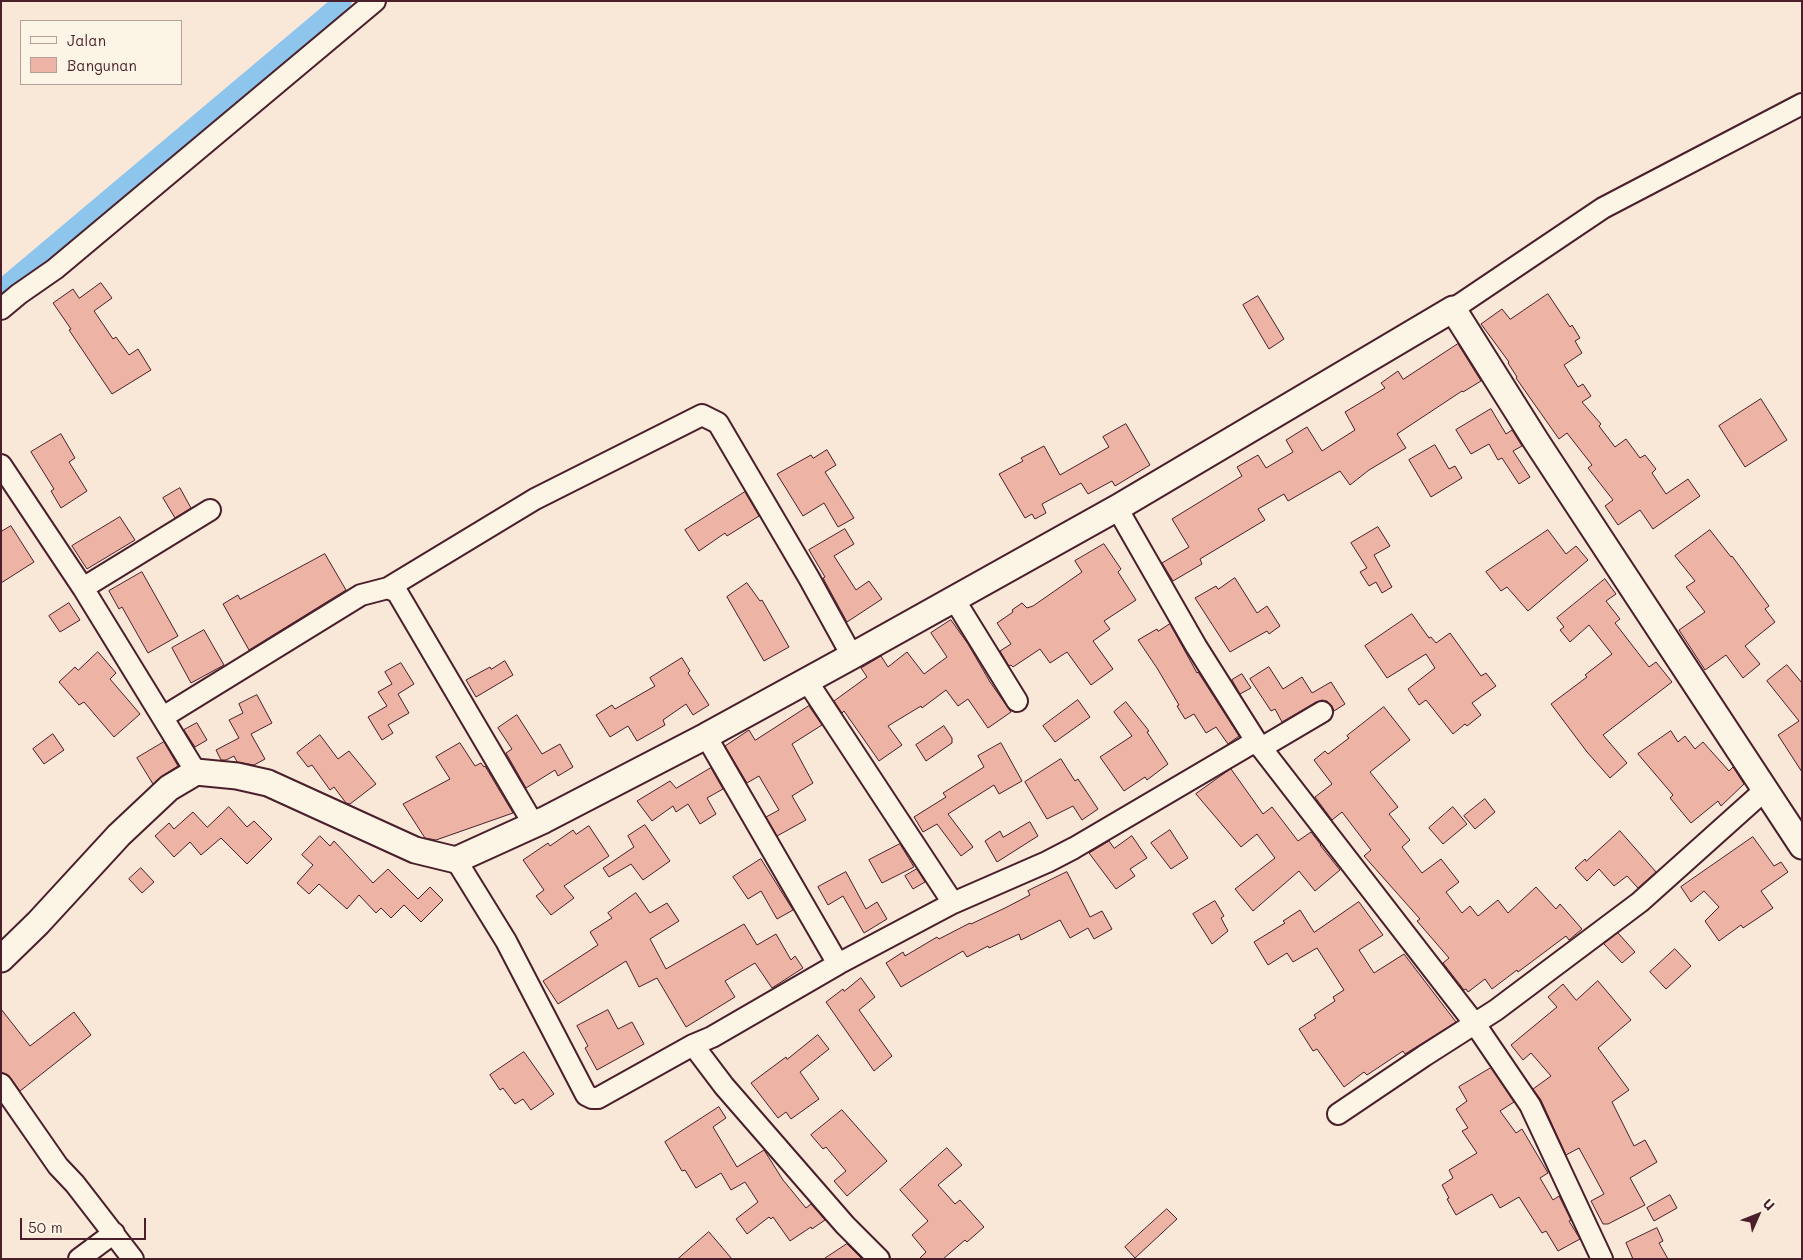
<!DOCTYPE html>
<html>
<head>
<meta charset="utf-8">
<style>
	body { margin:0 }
	#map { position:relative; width:1803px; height:1260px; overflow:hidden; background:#f9e8d8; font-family:Mali,sans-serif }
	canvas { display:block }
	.frame { position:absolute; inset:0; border:2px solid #4a1f2b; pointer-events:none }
	.legend { position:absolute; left:20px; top:20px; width:162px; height:65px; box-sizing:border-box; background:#fcf5e5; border:1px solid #b59f9b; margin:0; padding:6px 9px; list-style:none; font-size:15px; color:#4a1f2b }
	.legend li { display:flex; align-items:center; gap:10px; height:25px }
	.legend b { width:25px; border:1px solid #b59f9b }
	.north { position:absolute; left:1733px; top:1190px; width:50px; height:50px; -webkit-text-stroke:4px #fcf5e5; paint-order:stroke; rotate:46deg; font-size:14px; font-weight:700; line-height:20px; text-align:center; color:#4a1f2b }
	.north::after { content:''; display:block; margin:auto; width:18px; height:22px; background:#4a1f2b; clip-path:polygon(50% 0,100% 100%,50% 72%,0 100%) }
	.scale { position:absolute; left:20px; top:1218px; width:126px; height:22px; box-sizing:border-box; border:2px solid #4a1f2b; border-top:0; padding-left:6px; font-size:15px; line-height:18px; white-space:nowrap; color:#4a1f2b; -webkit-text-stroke:4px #fcf5e5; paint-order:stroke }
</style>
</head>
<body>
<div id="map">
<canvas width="1803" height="1260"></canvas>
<div class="frame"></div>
<ul class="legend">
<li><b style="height:6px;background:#fcf5e5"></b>Jalan</li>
<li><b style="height:14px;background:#edb4a5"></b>Bangunan</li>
</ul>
<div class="north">U</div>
<div class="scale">50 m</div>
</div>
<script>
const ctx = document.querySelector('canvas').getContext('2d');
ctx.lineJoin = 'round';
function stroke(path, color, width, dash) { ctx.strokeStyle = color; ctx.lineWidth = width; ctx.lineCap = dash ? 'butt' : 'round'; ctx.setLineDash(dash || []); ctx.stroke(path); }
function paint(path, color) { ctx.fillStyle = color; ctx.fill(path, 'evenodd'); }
const canal = new Path2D(`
	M1 289 343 1`);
const building = new Path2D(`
	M101 283 112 298 94 311 113 339 116 337 129 355 138 349 151 370 112 394 69 330 71 329 53 303 73 289 79 298Z
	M1548 294 1570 327 1572 325 1580 338 1575 341 1582 353 1564 365 1578 387 1583 384 1591 396 1582 402 1601 424 1599 426 1615 447 1626 439 1640 458 1645 455 1656 469 1652 473 1666 494 1688 479 1700 496 1653 529 1640 510 1618 525 1605 506 1613 500 1588 468 1592 465 1567 433 1559 439 1516 378 1517 377 1508 363 1509 362 1481 324 1502 309 1510 319Z
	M1258 296 1284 339 1269 349 1243 305Z
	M1458 344 1481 381 1463 392 1462 391 1397 434 1406 448 1369 470 1350 485 1340 471 1288 501 1284 494 1258 509 1265 520 1200 559 1202 564 1173 581 1162 563 1189 547 1172 519 1242 476 1237 467 1258 455 1266 468 1293 452 1286 440 1307 427 1322 451 1355 430 1345 412 1385 388 1381 383 1398 371 1403 379Z
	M1761 399 1787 440 1745 467 1719 426Z
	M1491 409 1506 434 1512 430 1522 446 1513 451 1530 477 1519 484 1502 458 1498 460 1489 444 1471 454 1456 430Z
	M1126 424 1150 465 1115 486 1112 481 1088 494 1081 483 1042 504 1046 513 1035 519 1032 514 1025 518 999 474 1023 461 1021 458 1044 446 1060 475 1109 447 1103 437Z
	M61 434 75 458 69 462 87 491 61 508 51 491 54 489 31 452Z
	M1435 445 1449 469 1455 466 1462 478 1431 497 1409 460Z
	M827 450 836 465 825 472 854 518 838 527 824 503 803 516 777 474 811 455 813 458Z
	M180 488 191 508 175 518 163 498Z
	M745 492 759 516 727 536 725 533 699 551 685 530Z
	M120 517 135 540 87 569 72 546Z
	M11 526 34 562 1 583V532Z
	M1378 527 1390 546 1374 555 1392 587 1382 593 1376 582 1369 586 1360 572 1367 568 1351 543Z
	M845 529 854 544 834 556 856 590 869 581 882 599 847 622 823 578 825 577 809 550Z
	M1548 530 1566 554 1576 546 1588 560 1528 611 1507 587 1501 591 1486 572Z
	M1710 530 1731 557 1732 556 1769 606 1765 609 1775 622 1745 646 1760 664 1743 678 1726 655 1705 670 1679 630 1705 612 1686 587 1695 581 1675 556Z
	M1104 544 1121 569 1118 572 1136 600 1104 621 1110 629 1093 641 1113 669 1091 685 1067 652 1050 663 1040 649 1013 667 1011 665 1009 666 1000 651 1011 644 997 623 1013 612 1012 610 1022 603 1027 608 1033 606 1082 572 1075 561Z
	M325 554 346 590 249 650 223 604 238 595 240 599Z
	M142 572 178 636 148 653 122 607 119 609 109 591Z
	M1235 578 1257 613 1267 606 1280 626 1269 634 1267 631 1230 652 1195 598 1216 586 1218 589Z
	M1605 579 1616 594 1606 601 1620 619 1615 623 1649 667 1656 662 1672 682 1603 735 1627 763 1610 778 1587 752 1551 704 1587 677 1585 675 1612 654 1589 625 1570 642 1560 630 1564 627 1557 618Z
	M747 583 760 601 762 600 789 647 764 661 727 597Z
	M69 603 80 620 60 632 49 616Z
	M1412 614 1429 638 1431 637 1436 643 1450 633 1481 676 1486 673 1496 686 1472 703 1481 715 1467 726 1465 724 1453 734 1426 700 1419 705 1408 689 1435 668 1426 654 1387 678 1365 646Z
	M951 620 968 644 990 682 1011 712 988 728 968 699 958 706 946 690 922 708 921 706 888 726 902 745 879 761 844 711 842 713 834 701 867 677 861 668 881 656 888 667 907 652 924 674 947 657 931 633Z
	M1170 624 1197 673 1198 672 1239 736 1228 744 1216 727 1206 733 1194 714 1185 719 1177 706 1179 705 1157 668 1138 640 1157 629 1158 631Z
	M204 630 224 665 191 683 172 648Z
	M98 652 116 673 110 679 140 714 114 737 84 702 79 705 59 682 75 667 78 670Z
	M682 658 690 671 688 673 709 705 693 715 686 704 663 720 665 725 637 741 628 726 610 737 596 715 612 705 615 709 655 686 650 678Z
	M505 661 513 675 476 697 466 680 490 667 491 669Z
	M401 663 414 684 398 694 409 713 388 725 393 733 382 740 368 717 387 706 378 692 392 684 385 672Z
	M1787 665 1802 683V772L1778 735 1799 721 1767 681Z
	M1269 667 1283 689 1302 677 1312 693 1331 682 1345 704 1334 711 1332 706 1327 701 1322 700 1316 702 1282 722 1275 709 1271 711 1250 679Z
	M1242 674 1251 688 1240 694 1232 680Z
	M257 695 272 723 251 734 265 759 254 765 237 762 234 756 226 760H221L216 750 239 738 229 720 243 713 239 704Z
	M1078 700 1090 717 1055 742 1043 726Z
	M1126 702 1149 731 1147 732 1168 764 1147 780 1145 777 1124 791 1100 757 1132 736 1114 712Z
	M809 706 822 725 792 744 813 783 792 796 806 820 777 836 766 817 779 810 759 776 747 783 725 746 749 730 755 740Z
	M1384 707 1410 740 1370 772 1398 807 1389 814 1410 840 1402 847 1422 873 1441 859 1459 882 1446 892 1462 913 1470 906 1478 916 1498 900 1508 913 1536 887 1556 909 1560 904 1582 929 1569 940 1566 936 1518 972 1517 970 1492 989 1485 979 1468 992 1466 989 1464 990 1443 963 1449 958 1417 921 1420 919 1364 856 1371 850 1342 812 1332 820 1315 797 1332 784 1314 760 1325 751 1328 754 1349 738 1347 736Z
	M517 715 542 754 560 744 573 767 558 776 555 770 526 788 506 753 512 749 498 728Z
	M197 723 207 740 195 747 184 730Z
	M944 726 952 738V743L926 761 916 745Z
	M1671 731 1678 742 1685 736 1695 749 1703 742 1729 771 1733 767 1744 784 1721 806 1718 801 1691 823 1670 798 1673 795 1638 754Z
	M53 734 64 750 44 764 33 749Z
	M320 735 338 759 349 751 376 784 350 804 346 803 334 787 330 790 312 765 308 767 297 753Z
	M164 742 178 766 162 776 153 784 137 758Z
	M460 743 475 766 481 763 484 767 485 766 513 813 436 840 425 838 403 804 450 779 436 757Z
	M1001 743 1022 781 999 794 994 785 948 814 973 847 961 856 937 824 923 832 914 817 946 797 943 793 984 767 978 756Z
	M1061 759 1075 781 1078 779 1098 809 1082 820 1073 806 1047 819 1025 782Z
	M711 768 723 789 707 798 716 814 700 824 688 804 676 812 673 806 652 821 637 801 670 781 676 788Z
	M1231 769 1263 814 1272 807 1298 841 1311 832 1321 845H1320L1340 870 1315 891 1299 871 1253 911 1235 889 1275 858 1257 834 1241 847 1196 794Z
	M1485 799 1495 812 1475 829 1464 816Z
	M229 807 247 827 254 821 272 839 247 864 221 838 201 855 190 842 174 857 155 836 169 823 174 829 193 812 207 827Z
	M1453 807 1467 824 1443 844 1429 828Z
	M1030 822 1038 836 997 862 985 841 1000 831 1003 837Z
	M645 825 670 861 643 880 631 864 609 877 603 868 634 847 628 836Z
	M589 826 609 856 564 886 574 898 551 915 536 896 544 890 523 860 548 843 550 846 573 830 576 834Z
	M1170 830 1188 858 1171 869 1151 843Z
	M1620 831 1656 872 1638 888 1627 876 1614 886 1599 869 1587 881 1575 868 1585 859 1586 861Z
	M320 836 330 846 334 841 373 883 388 869 418 899 430 887 443 900 421 922 404 905 391 918 381 908 376 913 359 895 347 909 319 884 309 894 297 883 313 865 302 855Z
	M1132 836 1147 858 1130 869 1135 876 1116 889 1089 853 1109 841 1114 848Z
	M1753 837 1774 866 1781 862 1788 872 1761 891 1773 908 1743 928 1741 925 1719 941 1705 921 1719 907 1704 891 1691 902 1681 887Z
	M900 844 914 867 882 883 869 860Z
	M761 859 793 910 777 919 761 891 748 899 733 877Z
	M141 868 154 882 142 893 129 879Z
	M917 869 925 882 913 889 905 876Z
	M846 872 866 909 877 902 887 919 864 933 843 896 828 905 818 887Z
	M1067 872 1090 917 1102 911 1112 929 1094 939 1088 928 1070 938 1060 920 1021 940 1019 934 989 948 988 946 967 957 963 951 901 987 886 963 903 952 905 956 937 937 939 939 970 923 971 924 1005 908 1030 895 1028 891Z
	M636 893 650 913 667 903 679 921 650 939 666 969 744 924 757 945 776 934 791 960 795 956 803 968 772 988 755 963 725 981 735 997 686 1027 657 978 639 987 626 961 558 1004 543 981 598 945 590 932 612 918 608 913Z
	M1215 901 1224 916 1221 918 1228 931 1212 944 1193 914Z
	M1359 902 1383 935 1359 950 1374 973 1404 954 1456 1022 1405 1054 1403 1051 1367 1075 1364 1072 1344 1087 1317 1049 1313 1051 1299 1029 1316 1018 1314 1015 1335 1001 1333 997 1344 990 1317 948 1293 962 1287 953 1268 965 1254 942 1285 923 1283 921 1300 910 1314 932Z
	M1618 933 1635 952 1622 963 1604 944Z
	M1675 949 1691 966 1666 989 1650 972Z
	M861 978 875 997 859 1010 892 1056 874 1071 826 1002 843 989 844 991Z
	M1598 981 1631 1020 1598 1048 1629 1090 1612 1102 1634 1146 1645 1140 1657 1162 1630 1178 1645 1205 1608 1224H1603L1591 1201 1604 1194 1579 1148 1566 1155 1541 1100 1533 1089 1551 1076 1531 1053 1523 1060 1511 1045 1557 1007 1548 997 1563 984 1576 1000Z
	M1 1009 30 1046 74 1012 91 1035 20 1091 10 1077 1 1072Z
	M608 1010 618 1029 632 1022 644 1044 597 1070 585 1048 588 1046 577 1026Z
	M818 1035 829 1049 800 1072 819 1099 791 1119 786 1112 778 1118 751 1083 786 1057 787 1059Z
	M524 1052 554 1094 531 1110 523 1099 515 1104 503 1088 500 1090 490 1075Z
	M1491 1068 1514 1102 1500 1111 1516 1133 1522 1129 1548 1173 1540 1178 1553 1200 1559 1196 1571 1220 1569 1221 1580 1239 1558 1251 1546 1231 1542 1233 1519 1197 1500 1208 1492 1194 1456 1215 1447 1199 1449 1198 1442 1185 1453 1178 1449 1170 1477 1153 1462 1131 1468 1128 1456 1109 1467 1101 1459 1087Z
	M719 1107 726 1118 713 1127 737 1167 764 1150 783 1180 806 1208 811 1204 825 1220 812 1229 811 1227 790 1241 773 1217 771 1219 769 1217 747 1234 736 1219 758 1202 745 1182 731 1190 721 1173 696 1188 685 1170 682 1171 665 1142Z
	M842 1110 887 1161 847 1196 834 1181 846 1171 826 1147 823 1149 811 1135Z
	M947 1148 962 1165 938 1185 955 1204 960 1200 984 1227 967 1242 965 1240 943 1259H919L926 1252 912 1235 928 1221 900 1190Z
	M1670 1195 1677 1208 1654 1221 1647 1208Z
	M1167 1209 1177 1219 1135 1258 1125 1247Z
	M1657 1228 1663 1241 1659 1243 1668 1259H1633L1626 1243Z
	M709 1232 732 1259H678Z
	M847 1244 862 1259H824Z`);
const minor = new Path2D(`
	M1 309 19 294 55 269 375 1
	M1453 309 1603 208 1802 104
	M1 465 83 588 196 772
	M1117 508 1196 646 1256 741 1475 1024 1530 1105 1602 1259
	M83 588 210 510
	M388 588 535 499 702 415 718 423 809 578 852 656
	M954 599 1017 701
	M807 681 953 903
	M163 717 361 595 388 588 397 592 534 825
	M706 736 838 964
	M1261 748 1322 712
	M456 860 506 941 586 1095 592 1098H598L693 1045
	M1 1084 58 1166 75 1184 133 1259
	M1338 1114 1424 1056 1496 1010 1640 902 1765 790
	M79 1259 114 1233
	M879 1259 845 1225 724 1086 693 1045 712 1037 838 964 953 903 1047 862 1074 848 1256 741`);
const tertiary = new Path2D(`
	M1 959 38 923 119 835 169 788 196 772 237 776 268 783 415 850 456 860 544 820 706 736 852 656 1117 508 1453 309 1536 441 1802 846`);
stroke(canal, '#8dc5ec', 18);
paint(building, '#edb4a5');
stroke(building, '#4a1f2b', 1);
stroke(minor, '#4a1f2b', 24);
stroke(tertiary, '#4a1f2b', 29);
stroke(minor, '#fcf5e5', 20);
stroke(tertiary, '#fcf5e5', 25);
</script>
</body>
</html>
